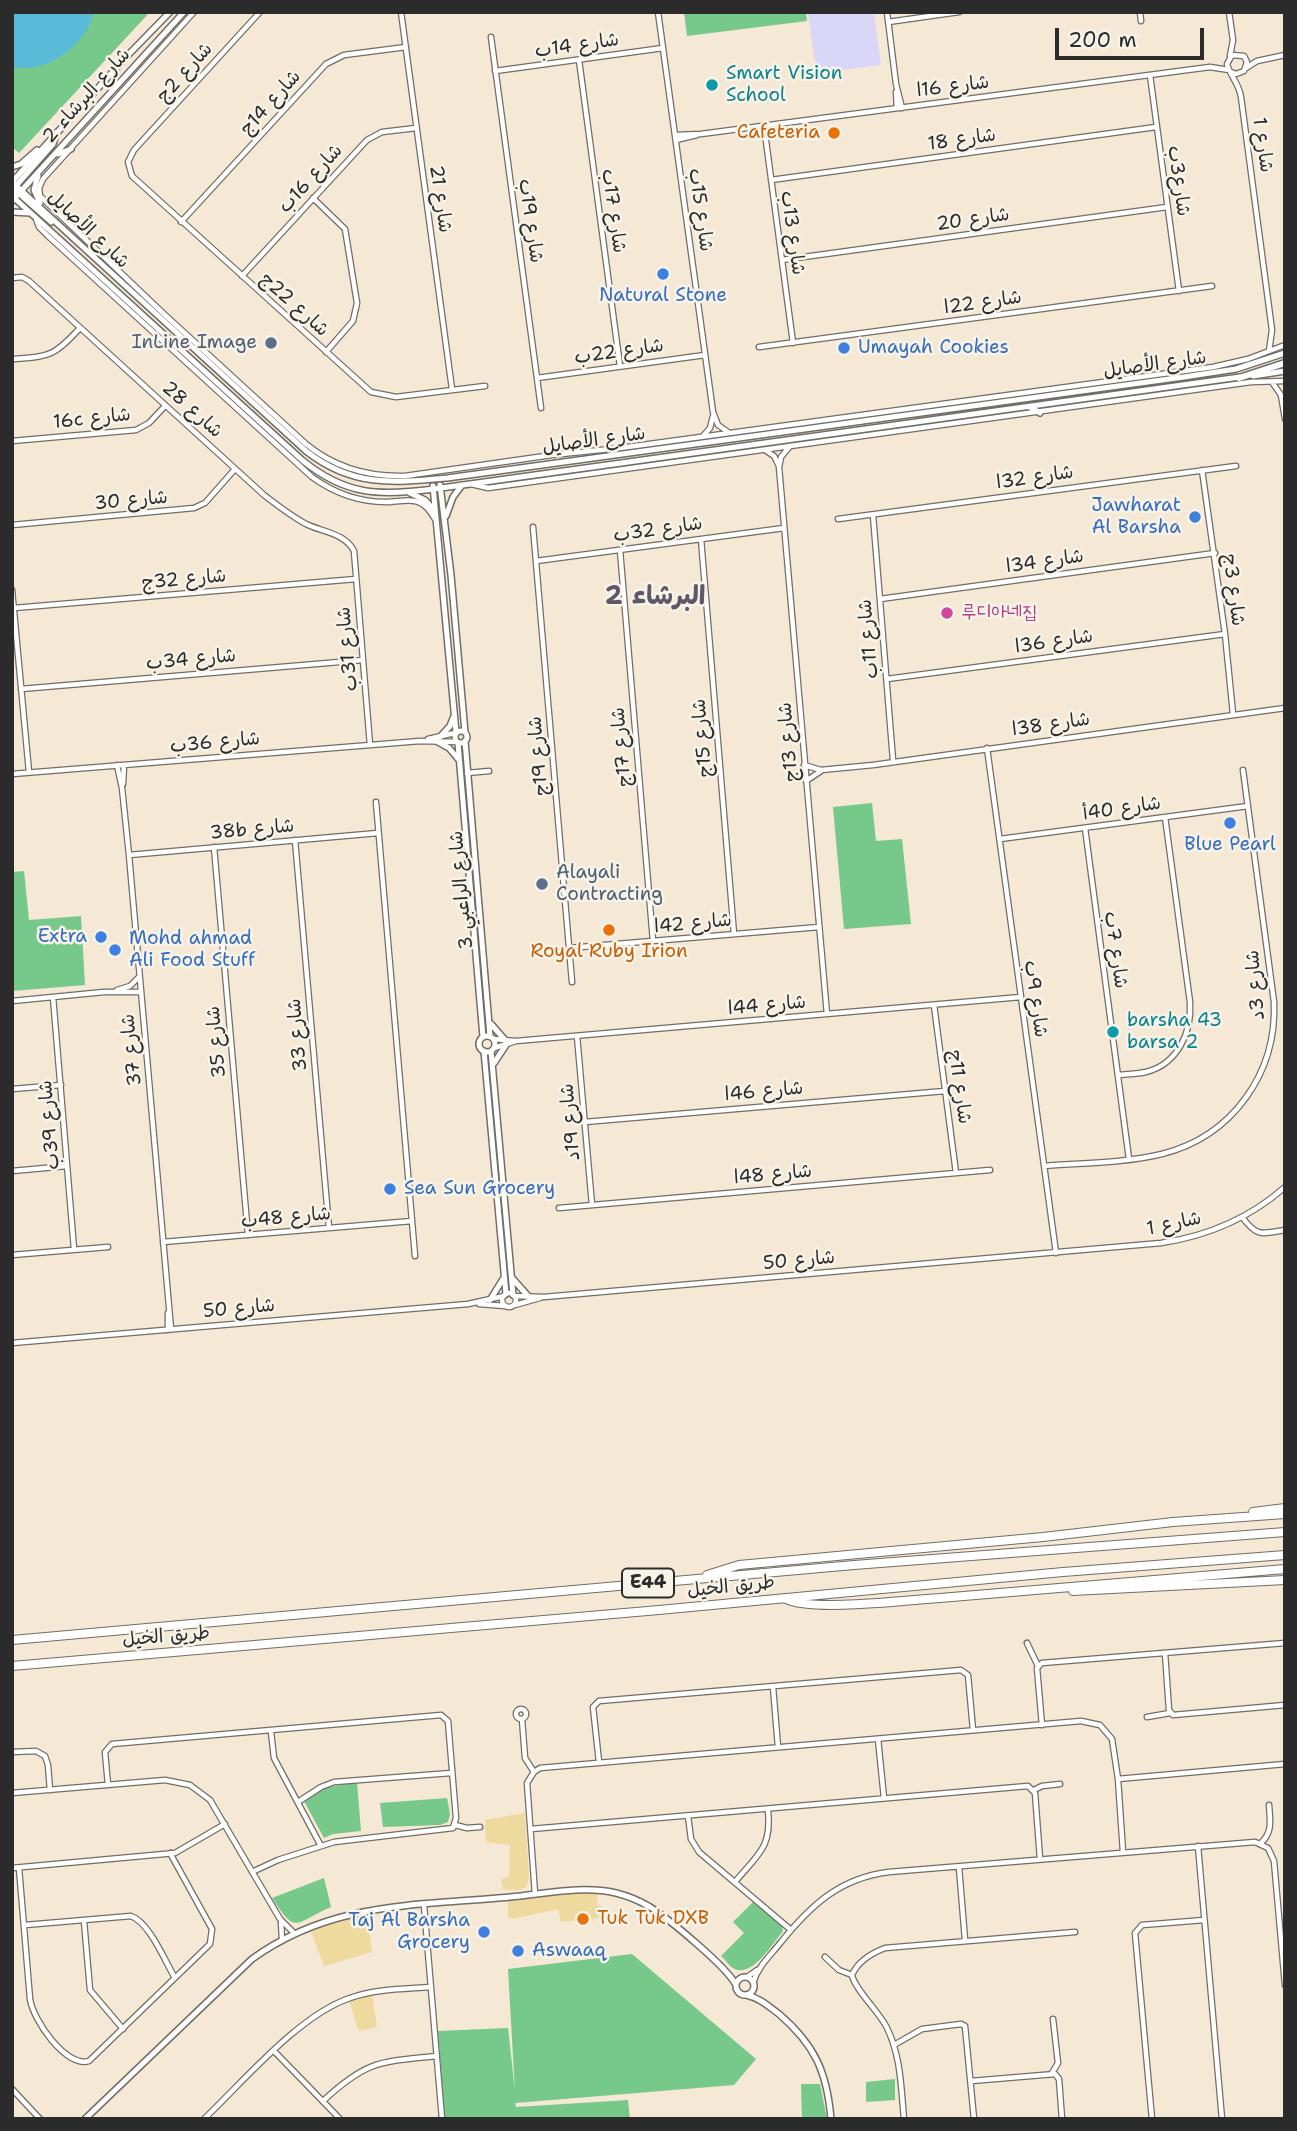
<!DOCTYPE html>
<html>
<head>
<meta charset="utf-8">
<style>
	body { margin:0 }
	#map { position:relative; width:1297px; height:2131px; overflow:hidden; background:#f5e8d4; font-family:"Shantell Sans",sans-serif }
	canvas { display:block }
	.frame { position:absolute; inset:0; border:14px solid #2b2b2b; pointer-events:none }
	.scale { position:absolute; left:1055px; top:28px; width:149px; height:32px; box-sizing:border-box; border:4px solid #2b2b2b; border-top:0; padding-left:9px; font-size:21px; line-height:24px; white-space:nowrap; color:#2b2b2b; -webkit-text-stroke:5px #f7f3e8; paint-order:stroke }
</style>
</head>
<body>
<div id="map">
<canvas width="1297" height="2131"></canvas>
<div class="frame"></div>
<div class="scale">200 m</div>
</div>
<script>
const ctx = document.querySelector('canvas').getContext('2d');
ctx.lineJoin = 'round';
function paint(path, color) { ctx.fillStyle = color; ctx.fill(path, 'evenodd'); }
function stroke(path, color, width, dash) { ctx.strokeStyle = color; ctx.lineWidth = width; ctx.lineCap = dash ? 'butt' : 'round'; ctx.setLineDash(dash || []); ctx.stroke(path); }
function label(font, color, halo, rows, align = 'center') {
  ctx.font = font + ' "Shantell Sans","Playpen Sans Arabic","Poor Story",sans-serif'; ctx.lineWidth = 5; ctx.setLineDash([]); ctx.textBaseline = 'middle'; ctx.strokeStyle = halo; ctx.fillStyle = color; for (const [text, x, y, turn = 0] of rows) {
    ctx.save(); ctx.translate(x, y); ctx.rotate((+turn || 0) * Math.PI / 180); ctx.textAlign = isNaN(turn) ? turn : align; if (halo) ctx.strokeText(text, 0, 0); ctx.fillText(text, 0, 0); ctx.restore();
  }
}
const built = new Path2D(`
	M808 12H874L881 65 816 73Z`);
const green = new Path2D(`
	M12 12H150L19 153 12 147Z
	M684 12H806L807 21 687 36Z
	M872 803 876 841 902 839 911 924 844 929 833 807Z
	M24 871 29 920 81 916 85 985 12 991V872Z
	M357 1782 361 1831 333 1834 324 1838 304 1801 324 1788Z
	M447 1798 450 1814 448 1822 440 1825 383 1827 380 1803Z
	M324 1878 331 1907C294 1923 297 1936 272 1898Z
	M753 1902 782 1925 783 1931C773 1943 751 1980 733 1968 729 1966 725 1959 721 1956L744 1933 733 1922Z
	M632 1954 756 2059 734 2085 515 2103 516 2107 628 2100 630 2119H445L438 2031 508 2028 515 2091 508 1969Z
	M895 2079V2100L866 2102V2082Z
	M801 2084H820L827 2119H802Z`);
const sand = new Path2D(`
	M525 1813 529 1878 526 1887 518 1890H503L501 1879 509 1877 510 1845 486 1842 485 1820Z
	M598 1892 597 1905 602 1906V1918L561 1922 558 1909 512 1919 508 1917V1899Z
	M367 1912 372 1952 324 1966 310 1929Z
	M372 1994 377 2027 359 2031 349 2001Z`);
const water = new Path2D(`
	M12 12H94C85 46 48 74 12 67Z`);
const minor = new Path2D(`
	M194 12 43 179 39 188 40 196 165 315 306 444C335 468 368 477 405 476L552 455 620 448 1213 367 1248 359 1285 345
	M260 12 134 150 128 162 132 176 371 392 396 397 485 386
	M401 12 452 389
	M658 12 713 412 718 425 728 432
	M887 12 896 84 902 108
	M1140 12 1141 21
	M1229 12 1233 40 1230 56
	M888 22 959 12
	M491 37 541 408
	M579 60 620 366
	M1246 68 1257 61 1285 55
	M495 71 663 48
	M1231 72 1236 74 1244 71 1247 62 1244 56 1232 55 1227 64C1230 76 1239 83 1241 97L1272 330 1269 351
	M1150 75 1179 291
	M896 92 897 108
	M764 126 793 343
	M676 135 701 134 1210 67 1229 70
	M676 140 697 135
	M771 180 1156 127
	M313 198 345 229 357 303 353 321 326 352
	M36 219 39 227 48 236 312 477C334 493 360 502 386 502 395 502 406 499 415 501 425 503 430 511 435 519
	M181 222 326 64 344 55 406 47
	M782 260 1167 207
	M242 276 367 140 382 132 416 128
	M12 278 22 277 29 281 264 495C277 505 291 516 306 524 322 532 345 533 354 551L370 745
	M759 347 1212 286
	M12 359C51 356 53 357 80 328
	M537 378 705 355
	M1272 382 1281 395 1285 419
	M703 436 710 428 713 416
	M12 441 136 430 149 423 165 406
	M790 446 781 457 779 467 827 1014
	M765 450 774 456 779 466
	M1202 470 1225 634 1233 714
	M471 484 488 488 1251 382 1285 381
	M873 515 893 760
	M838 519 1236 466
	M12 525 194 508 205 503 235 469
	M533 527 572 982
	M701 539 734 934
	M620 550 653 941
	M536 561 784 528
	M12 590 29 772
	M880 599 1215 553
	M14 608 356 579
	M887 679 1225 634
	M21 689 363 660
	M428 739 455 733
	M987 748 1056 1253
	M117 765 122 788 129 855 171 1329
	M804 765 821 770 873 765 1285 708
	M467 773 489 771
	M12 774 420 741 457 742
	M806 781 821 771
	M123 784 124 765
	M376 802 415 1256
	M1085 828 1129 1159
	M1000 839 1248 806
	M295 840 329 1228
	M214 847 248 1235
	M129 855 378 833
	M569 948 819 927
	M117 990 130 986 139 977
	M53 997 74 1249
	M12 1001 104 992H140
	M934 1005 956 1173
	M577 1036 592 1205
	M494 1039 515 1041
	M494 1048 516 1041 1021 997
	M1118 1075C1127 1074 1137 1074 1146 1072 1178 1064 1192 1032 1190 1002L1165 817
	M12 1089 61 1085
	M585 1122 945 1091
	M1044 1166C1083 1163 1124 1163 1162 1154 1233 1136 1277 1073 1274 1002L1243 770
	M12 1171 67 1166
	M559 1208 990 1170
	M1242 1217C1257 1237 1261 1234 1285 1230
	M163 1242 412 1221
	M12 1255 108 1247
	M502 1300a7 7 0 1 1 14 0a7 7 0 1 1-14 0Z
	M514 1296 544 1297 1161 1243C1207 1236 1250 1218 1285 1187
	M479 1304 505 1306
	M515 1305 540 1298
	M168 1313V1330
	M12 1343 468 1304 504 1296
	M1027 1643 1038 1666
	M1165 1653 1169 1710 1173 1715 1285 1705
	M773 1687 778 1747
	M516 1714a5 5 0 1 1 10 0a5 5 0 1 1-10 0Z
	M1147 1717 1170 1713
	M522 1719 525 1758 534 1772
	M1042 1725 1037 1668 1042 1663 1285 1643
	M271 1732 274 1758 321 1846
	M878 1739 884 1798
	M12 1752 36 1751 45 1756 48 1765 50 1790
	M599 1762 593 1707 599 1701 961 1670 968 1675 973 1730
	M1118 1779 1285 1764
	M108 1785 105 1752 112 1744 441 1715 448 1721 456 1818 453 1828 334 1842 278 1860 252 1872
	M1034 1790 1042 1786 1060 1784
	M12 1793 165 1780 190 1785 210 1800 280 1919 294 1933
	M298 1802 321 1787 334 1782 451 1773
	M688 1816 691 1839 699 1852 791 1930
	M455 1825 467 1828 480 1827
	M531 1829 1028 1786 1035 1793 1040 1859
	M1261 1843C1273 1832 1270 1820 1269 1805
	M1198 1846 1222 2119
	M959 1867 965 1940
	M12 1868 175 1853 225 1824
	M19 1868 30 1999C33 2020 66 2068 89 2061L210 1944 212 1929 170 1853
	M735 1882C758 1854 772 1848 768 1810
	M535 1894 527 1783 534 1772 540 1768 1081 1721 1100 1725 1112 1739 1118 1779 1123 1852
	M424 1905 442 2119
	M84 1921 90 1990 123 2029
	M281 1923 282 1939
	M25 1925 131 1916C149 1922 165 1961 175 1978
	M825 1957 839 1970 852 1975
	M747 1977 757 1970
	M753 1983C758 1966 771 1955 781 1942 811 1905 840 1878 889 1872L1255 1842 1268 1848 1274 1861 1285 1985
	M894 2045 922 2029 961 2024 965 2026 974 2119
	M274 2051 340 2119
	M1052 2073 1058 2063 1053 2019
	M971 2081 1055 2074 1059 2079 1062 2119
	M12 2089 40 2119
	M323 2101C367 2060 380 2062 437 2056
	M204 2119C244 2081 299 2015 350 1998 375 1989 403 1989 430 1987
	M904 2119C901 2087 901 2055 886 2026 878 2011 854 1988 852 1975 858 1961 872 1953 885 1948L1075 1932
	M1152 2119 1135 1933 1142 1925 1204 1920`);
const tertiary = new Path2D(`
	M58 154 71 149
	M12 167 21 164 37 150
	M38 176 34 190 40 203
	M12 182 306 451C352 487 392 483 447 478L1184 377 1236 369 1285 353
	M12 182 129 54 170 12
	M16 191 51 222
	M12 196 302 460C346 496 380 496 434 489L1240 377
	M15 198V187L53 144 57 132
	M12 201 184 12
	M12 212 30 213
	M1253 376 1285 371
	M1030 407 1040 413
	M440 485 451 575 465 732
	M433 486 456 732
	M410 493 425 500 435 511
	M446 516 453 497 462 485
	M455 737a6 6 0 1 1 12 0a6 6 0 1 1-12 0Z
	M440 737 450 726 454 716
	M465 741 490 1036
	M438 742 449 748 459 760
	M458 743 483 1037
	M491 1024 505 1040
	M479 1044a8 8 0 1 1 16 0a8 8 0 1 1-16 0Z
	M484 1051 506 1294
	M491 1051 513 1295
	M494 1063 506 1045
	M512 1278 528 1296
	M490 1300 503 1279
	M736 1986a9 9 0 1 1 18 0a9 9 0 1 1-18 0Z
	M746 1995C760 1998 768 2006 779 2014 815 2045 827 2072 831 2119
	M85 2119 252 1959C332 1901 417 1906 510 1897 544 1894 582 1885 616 1893 628 1896 640 1901 650 1907 669 1919 727 1967 736 1985`);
const secondary = new Path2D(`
	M1239 378 1285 363`);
const motorway = new Path2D(`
	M1253 1512 1285 1508
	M707 1575 739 1565 1043 1537 1173 1522 1285 1514
	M1073 1591 1285 1580
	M786 1599C812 1612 907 1600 940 1598 1055 1589 1170 1578 1285 1569
	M12 1640 854 1565 1285 1532
	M12 1666 659 1610 1063 1572 1285 1555`);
const markers = [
	[712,85,7,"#0f9aa8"],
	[834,133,7,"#e8710a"],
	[663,274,7,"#3f7fe0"],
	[271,343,7,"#5c6f8a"],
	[844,348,7,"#3f7fe0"],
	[1195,517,7,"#3f7fe0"],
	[947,613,7,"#d1479c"],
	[1230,823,7,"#3f7fe0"],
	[542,884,7,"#5c6f8a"],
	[609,930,7,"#e8710a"],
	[101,937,7,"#3f7fe0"],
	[115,950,7,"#3f7fe0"],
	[1113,1032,7,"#0f9aa8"],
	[390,1189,7,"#3f7fe0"],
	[583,1919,7,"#e8710a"],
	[484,1932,7,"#3f7fe0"],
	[518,1951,7,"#3f7fe0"]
];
const shields = [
	[648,1583,52]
];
const shieldNames = [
	["E44",648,1583]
];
const streetNames = [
	["شارع 14ب",577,46,-8],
	["شارع 2ج",185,73,-48],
	["شارع 16ا",953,87,-7],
	["شارع البرشاء 2",87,96,-48],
	["شارع 14ج",271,103,-48],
	["شارع 18",962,140,-8],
	["شارع 1",1262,145,82],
	["شارع 16ب",311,179,-48],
	["شارع3ب",1178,181,82],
	["شارع 21",440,199,82],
	["شارع 15ب",700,210,82],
	["شارع 17ب",613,211,82],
	["شارع 20",973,220,-8],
	["شارع 19ب",530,221,82],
	["شارع الأصايل",88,230,43],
	["شارع 13ب",792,233,82],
	["شارع 22ا",983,303,-8],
	["شارع 22ج",294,305,42],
	["شارع 22ب",619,352,-8],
	["شارع الأصايل",1155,365,-8],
	["شارع 28",192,410,42],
	["16c شارع",92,419,-6],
	["شارع الأصايل",594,441,-8],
	["شارع 32ا",1035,478,-8],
	["شارع 30",131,501,-5],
	["شارع 32ب",658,530,-8],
	["شارع 34ا",1045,562,-8],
	["شارع 32ج",184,580,-5],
	["شارع 3ج",1233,590,83],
	["شارع 11ب",869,639,-95],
	["شارع 36ا",1054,642,-8],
	["شارع 31ب",348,649,-95],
	["شارع 34ب",191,660,-5],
	["شارع 38ا",1051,725,-8],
	["شارع 15ج",703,738,-95],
	["شارع 13ج",789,742,-95],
	["شارع 36ب",215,743,-5],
	["شارع 17ج",622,747,-95],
	["شارع 19ج",539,756,-95],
	["شارع 40أ",1122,809,-8],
	["38b شارع",252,830,-5],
	["شارع الراعبي 3",462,890,-95],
	["شارع 42ا",693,924,-5],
	["شارع 7ب",1115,950,82],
	["شارع 3د",1256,985,-95],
	["شارع 9ب",1035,999,82],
	["شارع 44ا",767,1006,-5],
	["شارع 33",298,1035,-95],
	["شارع 35",217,1042,-95],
	["شارع 37",132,1050,-96],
	["شارع 11ج",959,1087,82],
	["شارع 46ا",764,1092,-5],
	["شارع 19د",571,1122,-95],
	["شارع 39ب",50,1125,-95],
	["شارع 48ا",773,1175,-5],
	["شارع 48ب",286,1218,-5],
	["شارع 1",1174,1224,-12],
	["شارع 50",799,1261,-5],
	["شارع 50",239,1309,-5],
	["طريق الخيل",731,1587,-6],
	["طريق الخيل",166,1637,-5]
];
const cultureNames = [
	["Smart Vision",726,74],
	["School",726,96],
	["barsha 43",1127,1021],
	["barsa 2",1127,1043]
];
const foodNames = [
	["Cafeteria",820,133],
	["Royal Ruby Irion",609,952,"center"],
	["Tuk Tuk DXB",597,1919,"left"]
];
const shopNames = [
	["Natural Stone",663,296,"center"],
	["Umayah Cookies",858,348],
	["Jawharat",1181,506,"right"],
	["Al Barsha",1181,528,"right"],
	["Blue Pearl",1230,845,"center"],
	["Extra",87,937,"right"],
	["Mohd ahmad",129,939],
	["Ali Food Stuff",129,961],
	["Sea Sun Grocery",404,1189],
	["Taj Al Barsha",470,1921,"right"],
	["Grocery",470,1943,"right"],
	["Aswaaq",532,1951]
];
const serviceNames = [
	["InLine Image",257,343],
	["Alayali",556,873,"left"],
	["Contracting",556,895,"left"]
];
const hotelNames = [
	["루디아네집",961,613]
];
const districtNames = [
	["البرشاء 2",655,597]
];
paint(built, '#dad6f7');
paint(green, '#76c88b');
paint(sand, '#eeda9e');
paint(water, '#5abbd8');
stroke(minor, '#726d66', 7);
stroke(tertiary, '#726d66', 8);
stroke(secondary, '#726d66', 9);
stroke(motorway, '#726d66', 10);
stroke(minor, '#fff', 4.5);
stroke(tertiary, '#fff', 5);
stroke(secondary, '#fff', 6);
stroke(motorway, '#fff', 8);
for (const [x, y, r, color] of markers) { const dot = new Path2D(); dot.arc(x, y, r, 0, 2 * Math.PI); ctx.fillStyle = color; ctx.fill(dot); stroke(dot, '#f7f3e8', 2.5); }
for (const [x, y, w] of shields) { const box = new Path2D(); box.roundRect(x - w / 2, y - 14.5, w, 29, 5); ctx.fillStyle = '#f7f3e8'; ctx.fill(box); stroke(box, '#2b2b2b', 2); }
label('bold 18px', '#2b2b2b', null, shieldNames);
label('19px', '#2b2b2b', '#f7f3e8', streetNames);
label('19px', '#0d838f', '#f7f3e8', cultureNames, 'left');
label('19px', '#c56008', '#f7f3e8', foodNames, 'right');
label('19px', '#366cbe', '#f7f3e8', shopNames, 'left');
label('19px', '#4e5e75', '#f7f3e8', serviceNames, 'right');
label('19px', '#b23c85', '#f7f3e8', hotelNames, 'left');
label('bold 26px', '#605868', '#f7f3e8', districtNames);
</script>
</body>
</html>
